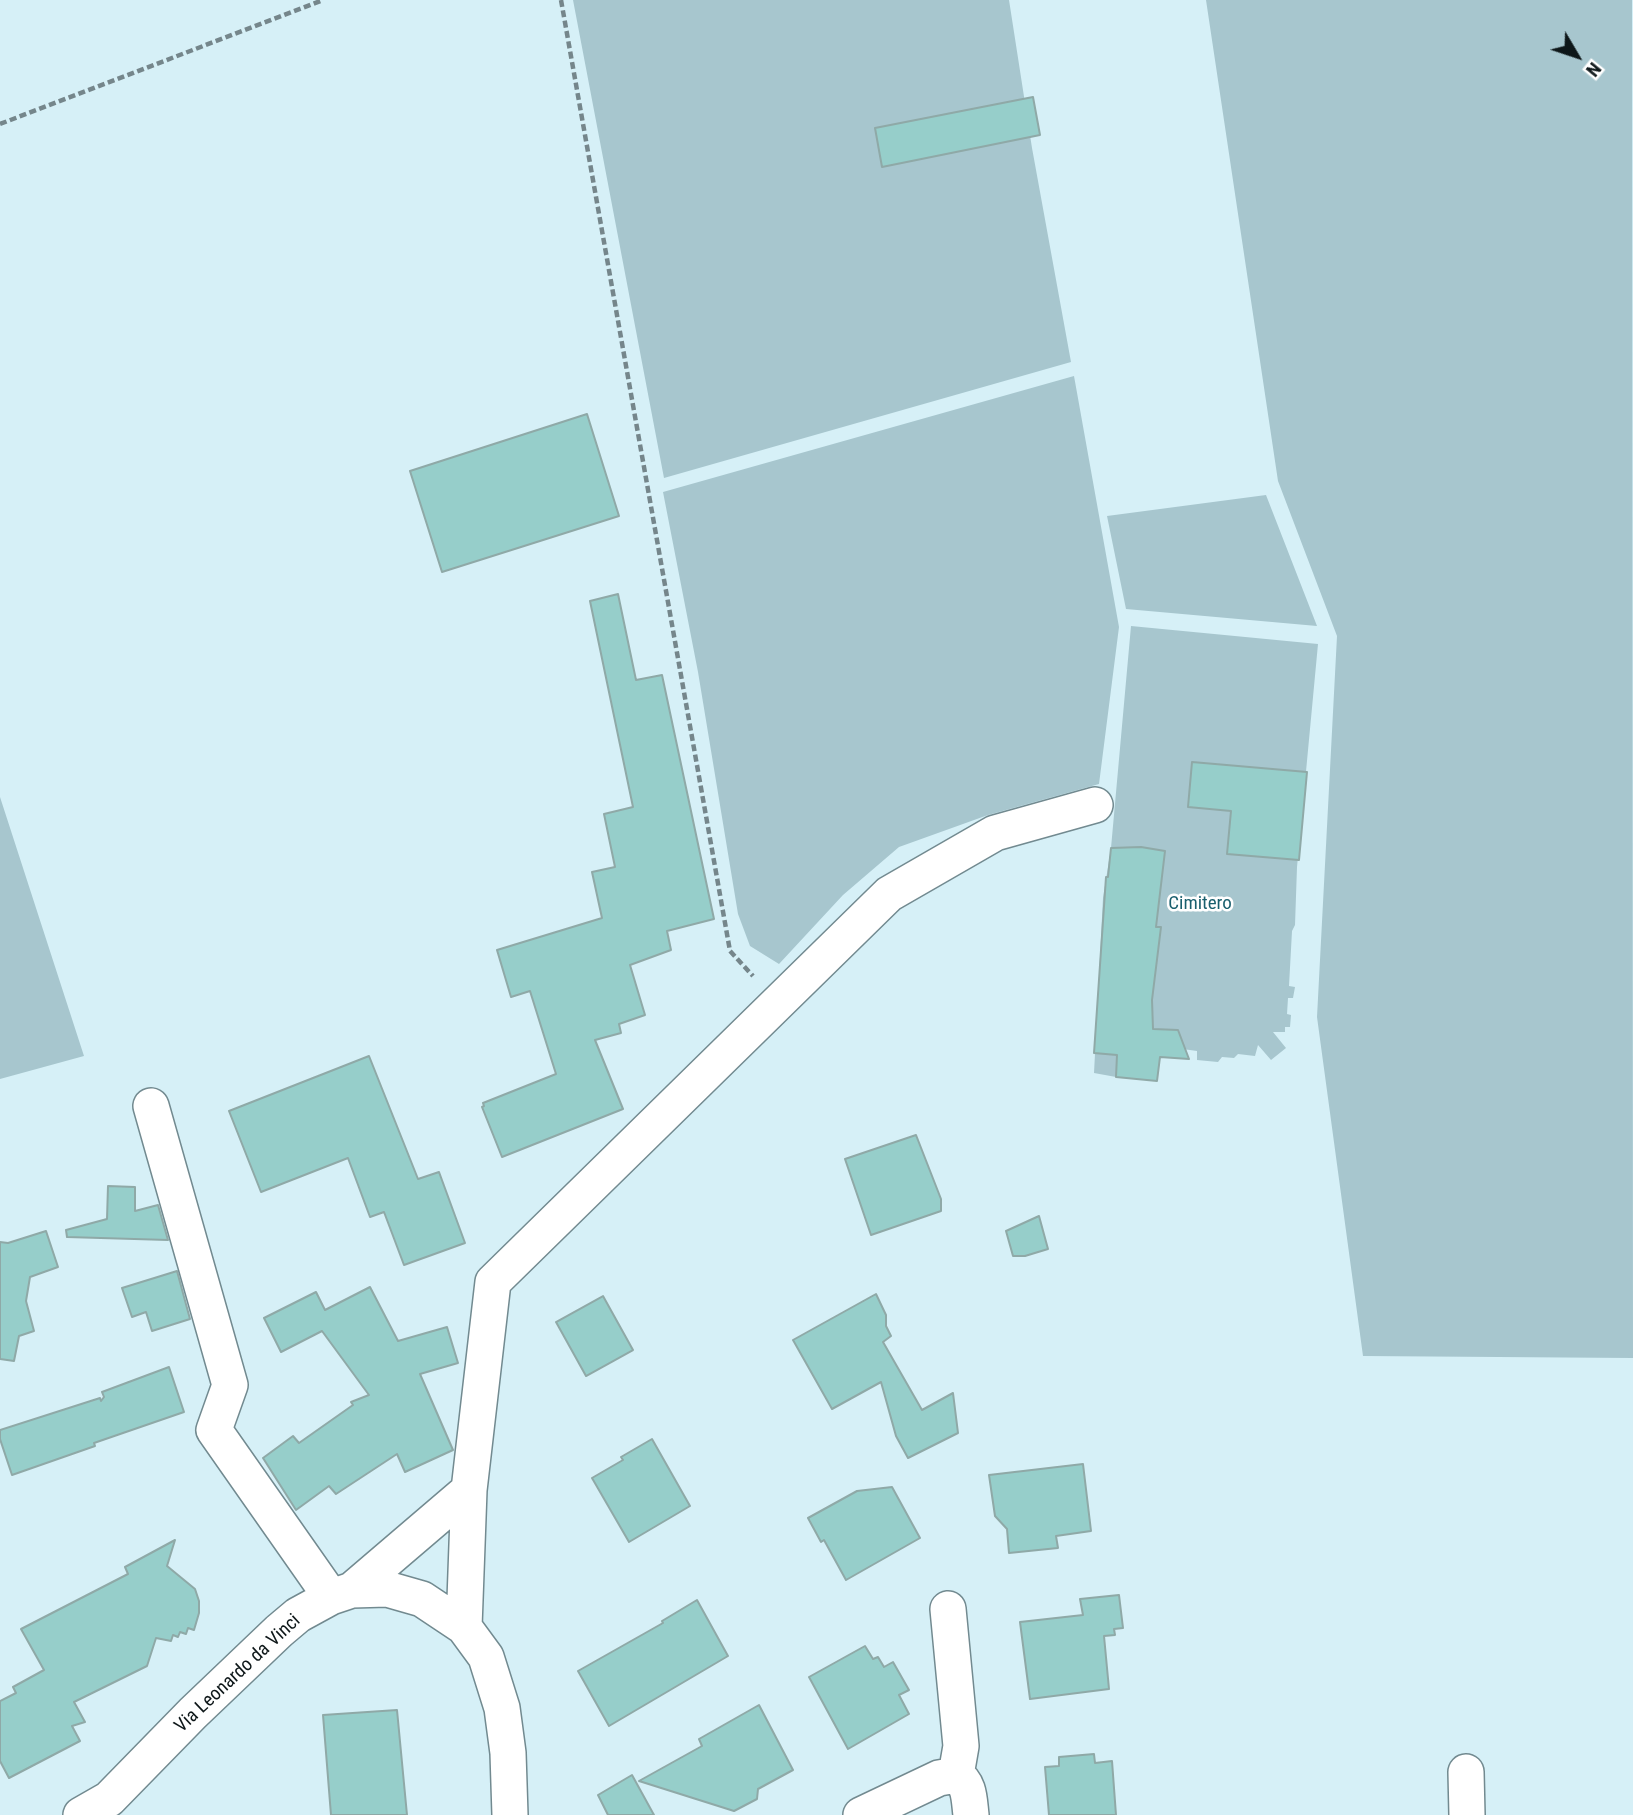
<!DOCTYPE html>
<html>
<head>
<meta charset="utf-8">
<style>
	body { margin:0 }
	#map { position:relative; width:1633px; height:1815px; overflow:hidden; background:#d6f0f7; font-family:"Roboto Condensed",sans-serif }
	canvas { display:block }
	.north { position:absolute; left:1542px; top:21px; width:70px; height:70px; -webkit-text-stroke:5px #fff; paint-order:stroke; rotate:129deg; font-size:19px; font-weight:700; line-height:28px; text-align:center; color:#0e1719 }
	.north::after { content:''; display:block; margin:auto; width:24px; height:32px; background:#0e1719; clip-path:polygon(50% 0,100% 100%,50% 72%,0 100%) }
</style>
</head>
<body>
<div id="map">
<canvas width="1633" height="1815"></canvas>
<div class="north">N</div>
</div>
<script>
const ctx = document.querySelector('canvas').getContext('2d');
ctx.lineJoin = 'round';
function paint(path, color) { ctx.fillStyle = color; ctx.fill(path, 'evenodd'); }
function stroke(path, color, width, dash) { ctx.strokeStyle = color; ctx.lineWidth = width; ctx.lineCap = dash ? 'butt' : 'round'; ctx.setLineDash(dash || []); ctx.stroke(path); }
function label(font, color, halo, rows, align = 'center') {
  ctx.font = font + ' "Roboto Condensed",sans-serif'; ctx.lineWidth = 5; ctx.setLineDash([]); ctx.textBaseline = 'middle'; ctx.strokeStyle = halo; ctx.fillStyle = color; for (const [text, x, y, turn = 0] of rows) {
    ctx.save(); ctx.translate(x, y); ctx.rotate((+turn || 0) * Math.PI / 180); ctx.textAlign = isNaN(turn) ? turn : align; if (halo) ctx.strokeText(text, 0, 0); ctx.fillText(text, 0, 0); ctx.restore();
  }
}
const green = new Path2D(`
	M573 0H1009L1032 148 1071 362 664 478Z
	M1206 0H1632L1633 1358 1363 1356 1317 1017 1337 636 1278 481Z
	M1074 376 1119 627 1099 784 988 815 899 847 843 895 779 964 750 946 738 914 698 672 663 492Z
	M1266 495 1317 626 1126 609 1107 516Z
	M1131 626 1318 644 1297 867 1295 925 1292 931 1289 986 1295 987 1293 998H1288L1287 1014 1291 1015 1290 1027H1285V1032H1273L1286 1048 1271 1060 1258 1045 1255 1056 1238 1054 1234 1058 1222 1057 1218 1062 1197 1060V1051L1161 1046 1157 1081 1116 1077 1094 1073 1103 898 1111 848Z
	M0 797 84 1056 0 1079Z`);
const building = new Path2D(`
	M1033 97 1040 135 882 167 875 128Z
	M587 414 619 516 442 572 410 471Z
	M618 594 636 680 662 675 714 919 667 931 671 950 630 965 645 1015 619 1024 621 1033 595 1040 623 1109 502 1157 482 1107 484 1106 483 1103 556 1074 530 991 511 997 497 950 602 918 592 872 615 867 604 814 633 807 590 601Z
	M1192 762 1307 772 1299 860 1227 854 1231 811 1188 807Z
	M1141 847 1165 851 1156 927H1161L1152 1000 1153 1029 1178 1030 1189 1059 1160 1057 1157 1081 1116 1077 1117 1055 1094 1053 1106 877H1108L1111 848Z
	M369 1056 418 1179 439 1172 465 1243 404 1265 384 1212 370 1217 348 1158 261 1192 229 1111Z
	M916 1135 941 1199V1211L871 1235 845 1159Z
	M108 1186 135 1187V1211L158 1205 168 1240 67 1237 66 1230 107 1219Z
	M1039 1216 1048 1249 1025 1256H1013L1006 1231Z
	M46 1231 58 1267 30 1277 26 1301 34 1331 19 1336 14 1361 0 1359V1242L8 1243Z
	M177 1271 190 1319 152 1331 146 1312 132 1317 122 1288Z
	M370 1287 398 1341 447 1327 458 1363 420 1374 453 1450 405 1472 397 1454 336 1494 329 1486 296 1510 263 1458 293 1436 299 1443 353 1405 351 1402 369 1395 322 1331 281 1352 264 1318 316 1292 325 1310Z
	M876 1294 886 1315V1326L891 1336 883 1342 922 1410 953 1393 958 1433 908 1458 896 1436 881 1382 832 1409 793 1340Z
	M603 1296 633 1350 586 1376 556 1322Z
	M169 1367 184 1412 94 1443 95 1446 12 1475 0 1439V1430L100 1398 101 1401 104 1397 102 1392Z
	M652 1439 690 1506 629 1542 592 1478 623 1460 621 1457Z
	M1083 1464 1091 1531 1056 1536 1058 1548 1009 1553 1007 1529 995 1516 989 1475Z
	M892 1487 920 1538 846 1580 824 1540 821 1542 808 1518 857 1491Z
	M175 1540 167 1566 195 1589 199 1601V1613L194 1630 188 1628 186 1634 180 1632 178 1637 173 1635 171 1641 156 1638 147 1666 74 1702 85 1722 72 1726 80 1741 9 1778 0 1761V1701L16 1693 13 1687 44 1670 21 1629 128 1574 125 1567Z
	M1119 1595 1123 1628 1114 1629 1115 1635 1104 1636 1109 1689 1030 1699 1020 1622 1083 1615 1080 1599Z
	M697 1600 728 1656 609 1726 578 1671 663 1623 662 1621Z
	M865 1646 873 1659 878 1657 884 1667 893 1662 909 1690 899 1695 909 1714 848 1749 809 1677Z
	M759 1705 793 1770 758 1789 757 1799 734 1811 639 1781 702 1746 699 1739Z
	M397 1710 407 1815H331L323 1715Z
	M1094 1754 1095 1763 1112 1761 1116 1815H1049L1045 1767 1059 1766V1757Z
	M632 1775 654 1815H608L598 1795Z`);
const path = new Path2D(`
	M561 0 730 951 753 976
	M0 124 323 0`);
const minor = new Path2D(`
	M151 1106 230 1385 214 1430 331 1597
	M352 1590 469 1490 493 1282 889 894 995 833 1095 805
	M948 1609 961 1746 956 1775
	M464 1627 469 1490
	M1466 1772 1467 1815
	M81 1815 109 1799 193 1713 279 1631 298 1615 331 1597 352 1590 387 1589 422 1599 464 1627 486 1657 502 1708 508 1753 510 1815
	M861 1815 939 1778 956 1775C970 1784 969 1799 971 1815`);
const parkNames = [
	["Cimitero",1200,904]
];
const streetNames = [
	["Via Leonardo da Vinci",238,1674,-43]
];
paint(green, '#a7c6ce');
paint(building, '#96ceca');
stroke(building, '#8fa9a7', 2);
stroke(minor, '#728a90', 38);
stroke(path, '#75868b', 4.5, [7, 3.5]);
stroke(minor, '#fff', 35);
label('19px', '#195f6e', '#fff', parkNames);
label('19px', '#0e1719', '#fff', streetNames);
</script>
</body>
</html>
